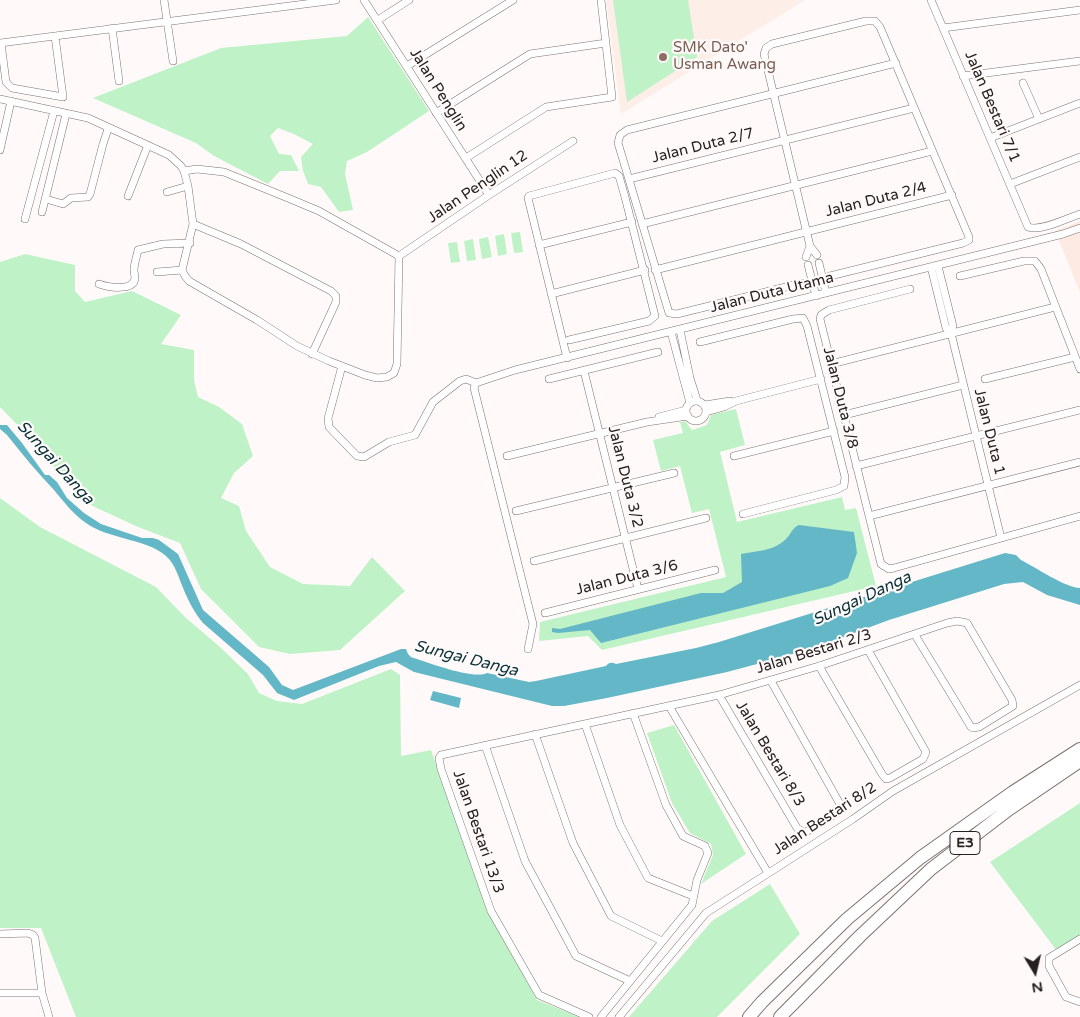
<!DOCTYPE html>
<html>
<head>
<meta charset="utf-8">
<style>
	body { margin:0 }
	#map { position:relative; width:1080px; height:1017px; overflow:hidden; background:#fffaf9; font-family:"Varela Round",sans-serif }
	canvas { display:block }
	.north { position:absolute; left:1010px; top:947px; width:50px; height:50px; -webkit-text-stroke:4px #fffaf9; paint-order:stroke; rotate:171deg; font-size:14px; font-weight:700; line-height:20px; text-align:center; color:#252120 }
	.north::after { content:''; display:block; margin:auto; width:18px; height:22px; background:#252120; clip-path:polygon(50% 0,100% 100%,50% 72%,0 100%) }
</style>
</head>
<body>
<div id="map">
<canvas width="1080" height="1017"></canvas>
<div class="north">N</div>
</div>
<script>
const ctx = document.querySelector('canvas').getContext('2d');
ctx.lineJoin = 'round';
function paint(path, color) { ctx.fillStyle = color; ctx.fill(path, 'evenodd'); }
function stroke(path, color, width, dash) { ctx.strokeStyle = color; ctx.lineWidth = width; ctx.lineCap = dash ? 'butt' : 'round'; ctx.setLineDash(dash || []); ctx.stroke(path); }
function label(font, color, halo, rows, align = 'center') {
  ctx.font = font + ' "Varela Round",sans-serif'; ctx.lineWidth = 4.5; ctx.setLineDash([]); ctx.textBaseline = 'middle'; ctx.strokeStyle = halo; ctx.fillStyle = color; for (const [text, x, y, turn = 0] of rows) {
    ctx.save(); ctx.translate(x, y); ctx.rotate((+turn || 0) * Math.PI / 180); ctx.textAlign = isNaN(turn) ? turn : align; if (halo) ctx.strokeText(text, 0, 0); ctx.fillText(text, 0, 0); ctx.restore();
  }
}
const built = new Path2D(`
	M1080 221V292L1055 231Z`);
const education = new Path2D(`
	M606 0H805L621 114Z`);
const green = new Path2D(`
	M613 0H688L697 57 627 102Z
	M368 17 429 111 367 152 347 161 345 174 353 210 339 212 321 187 308 184 303 171 301 157 313 144 294 134 278 128 270 136 279 154 291 155 299 171H280L268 184 214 156 196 143 93 98 221 48 347 36Z
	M520 232 523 252 514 253 511 233Z
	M504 234 507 254 498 256 495 236Z
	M488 237 492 257 482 259 479 239Z
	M473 239 476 260 467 261 464 241Z
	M457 242 460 262 451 263 448 243Z
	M25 254 75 265V291L85 302 132 291 181 315 161 344 194 350V380L198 397 219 407 242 424 253 456 234 473 221 498 239 506 246 531 270 567 303 584 350 586 372 557 405 591 340 650 290 654 259 647 201 589 180 543 138 527 84 502 29 437 0 407V262Z
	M736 409 745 445 720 452 737 522 842 497 845 510 856 508 876 586 602 650 588 636 539 641 540 622 726 577 709 509 692 513 680 466 661 471 653 440 683 433 680 422 685 421 692 430 707 425 711 415Z
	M0 498 40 527 156 587 186 618 220 647 248 674 259 693 277 701 302 704 391 669 400 675 401 756 431 750 489 914 537 1000 579 1017H76L41 928H0Z
	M674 725 746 854 701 884 713 855 711 844 690 833 672 803 647 733Z
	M1080 803V937L1057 951 990 862Z
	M770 884 800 934 717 1017H629L712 921Z`);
const water = new Path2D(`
	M0 425H7L22 443 45 475H49L57 482 67 498 84 513 101 524 142 538H153L159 540 178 554 203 610 269 667 282 685 293 690 401 649H406L408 654 411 657C427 662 473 680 487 673L529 682 536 681 606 666C609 662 612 662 616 664L696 648 719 642 1005 553 1016 555 1021 560C1035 567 1066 588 1080 588V605L1047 595 1023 582 1004 584 889 620 822 645 772 660 727 672 607 698 564 706H552L414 672 396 662 379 666 294 700 277 693 263 675 203 623C193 611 187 598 181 583 178 575 175 566 169 559 152 539 109 540 86 523 73 514 64 502 54 490 37 472 22 454 7 435L0 429Z
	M799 525 854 532 857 553 848 578 830 586 601 643 590 630 558 633 552 632V628L560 629 701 593H723L742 582 741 554C757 551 774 551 786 539 791 534 792 528 799 525Z
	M433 691 461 698 459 708 430 700Z`);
const street = new Path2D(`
	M164 0 173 61
	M364 0 489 195
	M931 0 1028 227C1040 232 1068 218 1080 214
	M378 20 409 0
	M112 28 119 81
	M943 28 1080 10
	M0 43 336 0
	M1 43 6 82 12 88 63 97 55 36
	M407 66 513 0
	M963 76 1080 61
	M1023 83 1039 119
	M0 99 88 118 169 155 181 166 184 171 197 169 224 172 288 198 319 211 399 256
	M436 113 530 54 606 43
	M990 138 1080 103
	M0 150 11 101
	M466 158 546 107 612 97 601 0
	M184 171 188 186 193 224 241 244 331 291 336 296V302L312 354
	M629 179 914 108
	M1010 184 1080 157
	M167 192 188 186
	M128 196 148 145
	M46 199 63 204 71 198 88 197 90 194 103 144 108 129
	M42 212 66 114
	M25 219 54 111
	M193 224 182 270 185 276 189 281 257 320 297 346 329 361 365 375 377 378 387 377 394 373 397 364 399 256
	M642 224 932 151
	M539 245 632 222
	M817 255 810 246 764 54 766 48 772 44 866 21H875L880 27 969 237V240L963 243 830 276
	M399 256 489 195 573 141
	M806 257 810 246
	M819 263 826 293
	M808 265 816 296
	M938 266 953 326 951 333 1001 538
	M931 267 946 328 951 333
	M655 270 952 195
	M157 272 182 270
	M960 276 1024 261H1035L1041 269 1080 369
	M802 283 677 314 669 313 618 143 620 135 627 130 896 63
	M99 284C107 287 134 292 135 278 135 275 134 273 134 270 134 264 137 256 138 250L163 244 190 243
	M910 289 829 310 821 315 820 319 881 564 889 569 894 568 1080 516
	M551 294 645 270
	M680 330 690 378 697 400
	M671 332 690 403
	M700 342 793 319 803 318 807 326 845 477 844 486 836 490 743 514
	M567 358 528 198 529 196 615 173 619 176 625 197 655 316 649 321 569 340
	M831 364 1055 307
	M342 366 330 411 328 418 329 427 357 456 364 457 389 442 415 435 433 402 460 381 466 379 476 383
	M584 371 638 589
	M549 379 658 352
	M985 379 1075 357
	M686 411a10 10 0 1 1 20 0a10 10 0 1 1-20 0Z
	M705 405 730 401
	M706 412 724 407 736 401 821 379
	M844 415 963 385
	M659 417 686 410
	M507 456 647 422 688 416
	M734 456 834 431
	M856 466 1080 410
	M516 511 674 473
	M869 516 1080 462
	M534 561 706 518
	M545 613 715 570
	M528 649 533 624 474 388 476 383 515 370 1063 234 1080 228
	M819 666 882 774 886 779 890 778 923 759 926 752 868 650
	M719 695 797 828 803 832H806L840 811 841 806 771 681
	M669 706 768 873
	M585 724 620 825 648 878 693 896
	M535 734 573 843 611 916 662 941
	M485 745 525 861 576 956 630 981
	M0 934 28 933 33 935 35 938 42 993 49 1017
	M1080 939 1049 958V966L1066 997 1080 1002
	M0 993H42
	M589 1017 539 995 491 911 441 769 439 758 441 755 719 695 819 666 947 623 957 621 967 623 1012 700 1013 706 979 727 973 728 971 727 915 635
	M601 1017 692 905 697 880 708 853 705 846 683 836 666 805 633 713
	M619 1017 706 913 853 819 893 791 1080 685`);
const highway = new Path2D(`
	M749 1017 762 1002 847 919 920 858 1013 792 1080 749
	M780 1017 860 936 931 869 1008 810 1080 761`);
const markers = [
	[663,57,5,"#8d6e63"]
];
const shields = [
	[965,843,30]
];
const shieldNames = [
	["E3",965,843]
];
const educationNames = [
	["SMK Dato'",673,48],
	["Usman Awang",673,65]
];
const streetNames = [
	["Jalan Penglin",438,90,58],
	["Jalan Bestari 7/1",992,107,67],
	["Jalan Duta 2/7",703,146,-14],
	["Jalan Penglin 12",478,187,-34],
	["Jalan Duta 2/4",876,200,-14],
	["Jalan Duta Utama",772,293,-14],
	["Jalan Duta 3/8",840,398,76],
	["Jalan Duta 1",989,432,76],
	["Jalan Duta 3/2",625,477,76],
	["Jalan Duta 3/6",627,578,-14],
	["Jalan Bestari 2/3",814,652,-17],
	["Jalan Bestari 8/3",770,754,59],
	["Jalan Bestari 8/2",825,819,-33],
	["Jalan Bestari 13/3",478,832,71]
];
const waterNames = [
	["Sungai Danga",55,463,48],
	["Sungai Danga",862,599,-25],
	["Sungai Danga",466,659,14]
];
paint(built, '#fdeae2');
paint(education, '#fdeee8');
paint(green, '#bff2c6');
paint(water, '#63b7c7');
stroke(street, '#7c736f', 8);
stroke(highway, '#7c736f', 14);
stroke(street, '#fff', 7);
stroke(highway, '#fff', 12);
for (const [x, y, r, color] of markers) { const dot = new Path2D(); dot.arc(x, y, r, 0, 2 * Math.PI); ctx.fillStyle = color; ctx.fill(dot); stroke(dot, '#fffaf9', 2); }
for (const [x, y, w] of shields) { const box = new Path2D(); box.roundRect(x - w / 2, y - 11.5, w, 23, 4); ctx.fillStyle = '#fffaf9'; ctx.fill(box); stroke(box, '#252120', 1); }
label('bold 14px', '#252120', null, shieldNames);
label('15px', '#785e54', '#fffaf9', educationNames, 'left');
label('15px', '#252120', '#fffaf9', streetNames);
label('italic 16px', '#052f36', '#fffaf9', waterNames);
</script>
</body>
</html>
